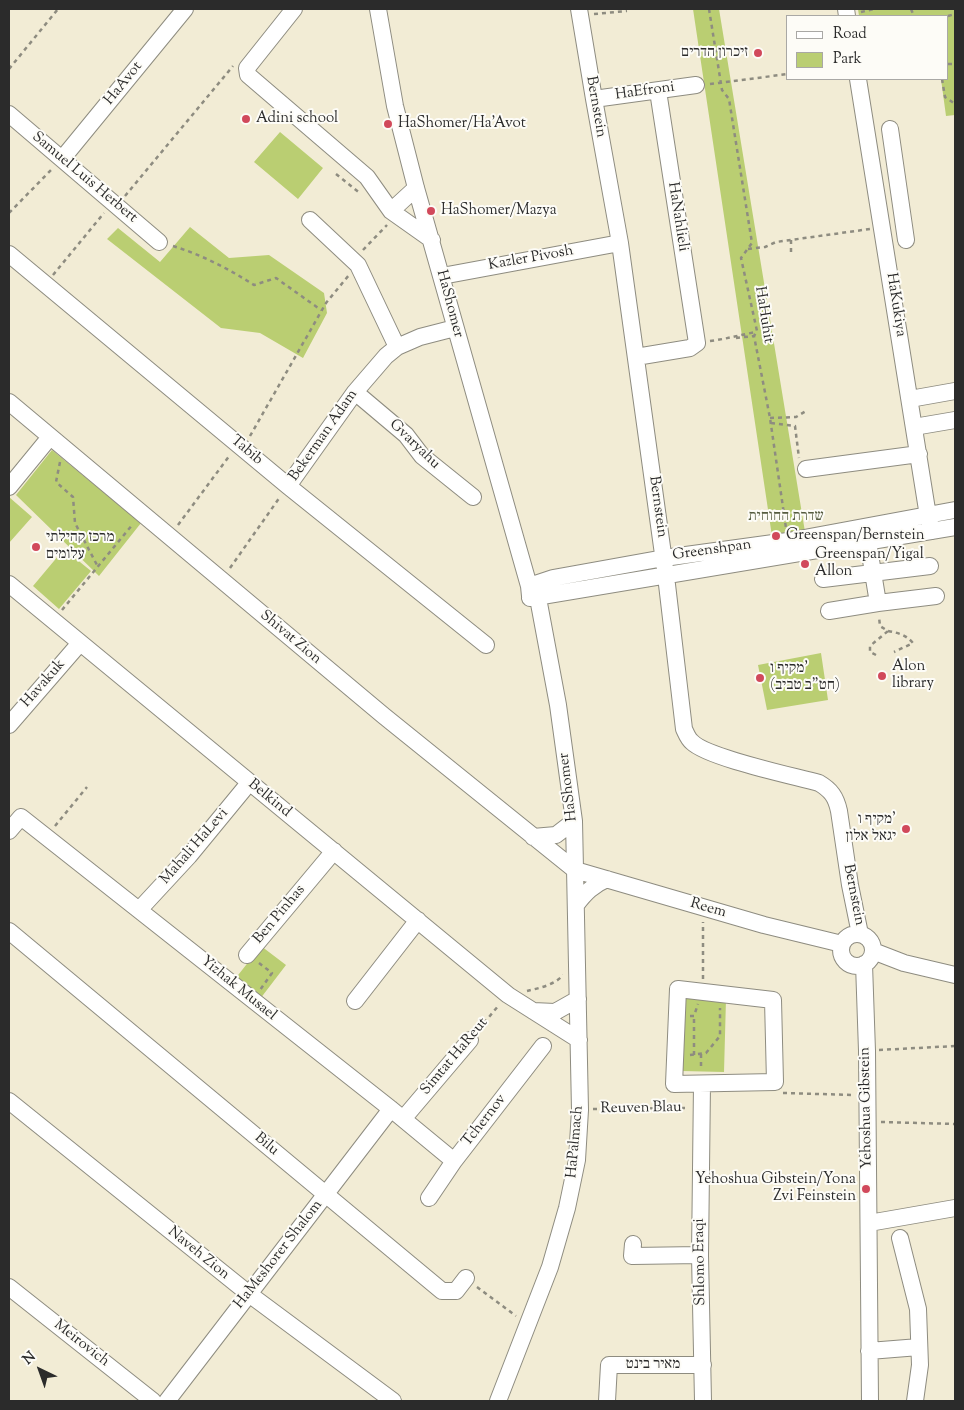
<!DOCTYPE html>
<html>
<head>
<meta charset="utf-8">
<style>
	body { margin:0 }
	#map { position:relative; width:964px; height:1410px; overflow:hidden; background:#f2ecd5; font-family:"Sorts Mill Goudy",serif }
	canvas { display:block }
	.frame { position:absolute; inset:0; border:10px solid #2b2b2b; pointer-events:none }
	.legend { position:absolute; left:786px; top:15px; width:162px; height:65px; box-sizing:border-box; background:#fdfcf7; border:1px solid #a9a8a5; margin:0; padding:6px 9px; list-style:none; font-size:15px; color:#2b2b2b }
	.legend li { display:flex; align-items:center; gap:10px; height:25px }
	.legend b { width:25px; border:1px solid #a9a8a5 }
	.north { position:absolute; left:15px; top:1345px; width:50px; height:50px; -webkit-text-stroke:4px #fdfcf7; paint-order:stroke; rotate:318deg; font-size:14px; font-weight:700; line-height:20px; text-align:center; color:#2b2b2b }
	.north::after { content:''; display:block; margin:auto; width:18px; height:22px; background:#2b2b2b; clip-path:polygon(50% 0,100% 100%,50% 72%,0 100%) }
</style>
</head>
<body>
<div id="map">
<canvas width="964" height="1410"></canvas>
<div class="frame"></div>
<ul class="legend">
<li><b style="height:6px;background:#fff"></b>Road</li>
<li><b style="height:14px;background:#bace72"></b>Park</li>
</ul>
<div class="north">N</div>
</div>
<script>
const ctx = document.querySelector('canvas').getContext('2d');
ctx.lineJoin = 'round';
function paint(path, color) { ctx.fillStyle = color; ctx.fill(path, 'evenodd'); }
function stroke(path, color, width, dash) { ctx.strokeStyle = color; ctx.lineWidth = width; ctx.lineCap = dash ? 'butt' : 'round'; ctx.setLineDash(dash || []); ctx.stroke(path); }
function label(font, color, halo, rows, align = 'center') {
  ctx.font = font + ' "Sorts Mill Goudy","Frank Ruhl Libre",serif'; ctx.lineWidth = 4; ctx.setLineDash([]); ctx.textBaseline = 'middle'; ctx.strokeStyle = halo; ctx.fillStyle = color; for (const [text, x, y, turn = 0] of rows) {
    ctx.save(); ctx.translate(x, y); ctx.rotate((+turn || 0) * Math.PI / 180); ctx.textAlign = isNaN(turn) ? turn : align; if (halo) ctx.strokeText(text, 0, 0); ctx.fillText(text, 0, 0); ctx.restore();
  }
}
const green = new Path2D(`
	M693 9H719L806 538 773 543Z
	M858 9H955V115L946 116 941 79H948V16H859Z
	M280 132 323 168 298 199 254 162Z
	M190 227 229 258 269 255 324 293 327 313 303 358 260 333 221 328 107 239 118 228 160 262Z
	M52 450 141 523 99 576 16 495Z
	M9 497 32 517 9 543Z
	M64 549 91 571 59 609 33 586Z
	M821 653 828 700 767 710 758 665Z
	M261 946 286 965 260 999 235 979Z
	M685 995 726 999 724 1072 682 1071Z`);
const path = new Path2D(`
	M709 9 722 90 729 99 752 243 741 258 757 331 754 336 770 418 786 528
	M911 9 914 16
	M861 12 874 9
	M594 14 627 11
	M948 16 955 14
	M948 64H955
	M9 69 58 9
	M942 79 945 97 955 104
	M710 84 788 74
	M336 174 361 194
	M125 196 233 66
	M9 213 52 169
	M791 240V254
	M173 246C202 255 229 269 254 285L276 278 321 310
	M748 249 765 247 776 242 870 229
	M363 250 387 225
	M53 275 104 213
	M736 338 754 336
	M710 341C726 339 740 335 756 332
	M770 418 796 417 806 411
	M771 423 795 426 799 458
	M250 436 326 303 349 275
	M60 462 56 482 73 497 75 523 98 567
	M178 525 230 455
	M230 568 280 497
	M62 610 133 524
	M888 631C899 633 906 635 913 643L894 652
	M876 655 870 652V646L888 631 880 626 879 617
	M55 826 87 787
	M259 963 272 973 260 990
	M703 979V922
	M527 991C539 988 555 985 563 975
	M690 1016H694L698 1004
	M479 1029 499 1005
	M879 1050 955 1046
	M701 1054V1070
	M690 1055 706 1053 720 1036V1008
	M694 1055V1016
	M783 1093 855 1095
	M593 1109 688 1108
	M881 1122 955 1124
	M477 1287 516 1316`);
const minor = new Path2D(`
	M294 9 247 68 248 75 367 177 391 211 432 240
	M378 9 395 106 416 188 529 586 530 596
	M579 9 594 99 620 243 666 576 684 729C686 733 688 739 692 742 708 758 794 776 819 783 831 790 836 797 839 811L850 885 860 934
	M846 9 847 16
	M858 79 928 516 932 531
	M594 99 696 85
	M9 114 159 242
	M890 129 906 240
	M62 159 185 9
	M391 211 416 188
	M310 220 358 265 397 347
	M9 254 288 486 486 645
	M442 276 620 243
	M636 357 690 348 697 343 658 91
	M355 392 406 435 422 456 473 497
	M910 399 955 391
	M9 402 384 716 575 870 764 925 842 944
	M914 427 955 420
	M806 469 919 454
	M288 486 355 392 386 356 397 347 420 337 455 328
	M9 487 50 437
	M868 542 878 603
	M823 579 930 566
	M9 584 508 995 579 1040
	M529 586 553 578 664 558 788 541 955 510
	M530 598 955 527
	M829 611 878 603 936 596
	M9 725 80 643
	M9 831 21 817 391 1109 454 1161
	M533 837 556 835 574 821
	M576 905C585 893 593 885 607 879
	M139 910 189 856 249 783
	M9 931 442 1291H456L466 1278
	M841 950a16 16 0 1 1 32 0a16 16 0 1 1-32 0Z
	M873 951 904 963 955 975
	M247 955 334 851
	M864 964 867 1051 870 1401
	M678 989 773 1000 775 1082 674 1084Z
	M355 1001 418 920
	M533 1011 555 1012 578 999
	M702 1084 700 1255 703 1401
	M9 1101 249 1294 393 1401
	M403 1119 470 1040
	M429 1198 454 1161 543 1046
	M869 1223 955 1208
	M900 1238 918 1309 920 1365 915 1401
	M633 1244 632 1256 700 1255
	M9 1287 153 1401
	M869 1351 919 1347
	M167 1401 391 1109
	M498 1401 550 1267 567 1208 577 1160 580 1110 574 821 558 705 538 598 529 586
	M607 1401 609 1365H703`);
const markers = [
	[758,53,5,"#d1495b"],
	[246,119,5,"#d1495b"],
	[388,124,5,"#d1495b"],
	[431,211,5,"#d1495b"],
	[776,536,5,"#d1495b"],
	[36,547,5,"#d1495b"],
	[805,564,5,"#d1495b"],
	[882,676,5,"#d1495b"],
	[760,678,5,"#d1495b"],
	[906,829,5,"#d1495b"],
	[866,1189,5,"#d1495b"]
];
const poiNames = [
	["זיכרון הדרים",748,53,"right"],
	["Adini school",256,119],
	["HaShomer/Ha'Avot",398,124],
	["HaShomer/Mazya",441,211],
	["Greenspan/Bernstein",786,536],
	["מרכז קהילתי",46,538],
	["עלומים",46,555],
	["Greenspan/Yigal",815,555],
	["Allon",815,572],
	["Alon",892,667],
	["library",892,684],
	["מקיף ו'",770,669],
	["(חט\"ב טביב)",770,686],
	["מקיף ו'",896,820,"right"],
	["יגאל אלון",896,837,"right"],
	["Yehoshua Gibstein/Yona",856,1180,"right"],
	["Zvi Feinstein",856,1197,"right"]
];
const streetNames = [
	["HaAvot",124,84,-51],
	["HaEfroni",645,92,-8],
	["Bernstein",595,107,80],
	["Samuel Luis Herbert",84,178,40],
	["HaNahlieli",677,217,81],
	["Kazler Pivosh",531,259,-10],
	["HaShomer",449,304,75],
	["HaKukiya",895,305,81],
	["HaHuhit",763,315,81],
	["Bekerman Adam",324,436,-55],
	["Gvaryahu",414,445,44],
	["Tabib",246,451,40],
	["Bernstein",657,507,82],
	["Greenshpan",712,551,-8],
	["Shivat Zion",290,638,40],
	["Havakuk",44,684,-49],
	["HaShomer",569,787,-97],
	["Belkind",269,799,39],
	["Mahali HaLevi",195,847,-49],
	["Bernstein",853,895,79],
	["Reem",708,909,16],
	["Ben Pinhas",280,915,-50],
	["Yizhak Musael",238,989,39],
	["Simtat HaReut",455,1057,-50],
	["Yehoshua Gibstein",867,1108,-91],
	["Reuven Blau",641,1109,-1],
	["Tchernov",485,1121,-52],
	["HaPalmach",576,1142,-85],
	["Bilu",266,1145,40],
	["Naveh Zion",198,1254,39],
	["HaMeshorer Shalom",279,1255,-52],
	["Shlomo Eraqi",701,1262,-91],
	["Meirovich",81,1344,38],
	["מאיר בינט",653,1365]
];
const parkNames = [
	["שדרת החוחית",786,517]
];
paint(green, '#bace72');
stroke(minor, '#8e8c80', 18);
stroke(path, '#8e8c80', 2.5, [4, 4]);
stroke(minor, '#fff', 16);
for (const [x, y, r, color] of markers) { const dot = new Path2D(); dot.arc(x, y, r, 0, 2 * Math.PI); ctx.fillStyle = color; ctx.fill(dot); stroke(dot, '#fdfcf7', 2); }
label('15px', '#2b2b2b', '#fdfcf7', poiNames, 'left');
label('15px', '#2b2b2b', '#fdfcf7', streetNames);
label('15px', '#565c40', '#fdfcf7', parkNames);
</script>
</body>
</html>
